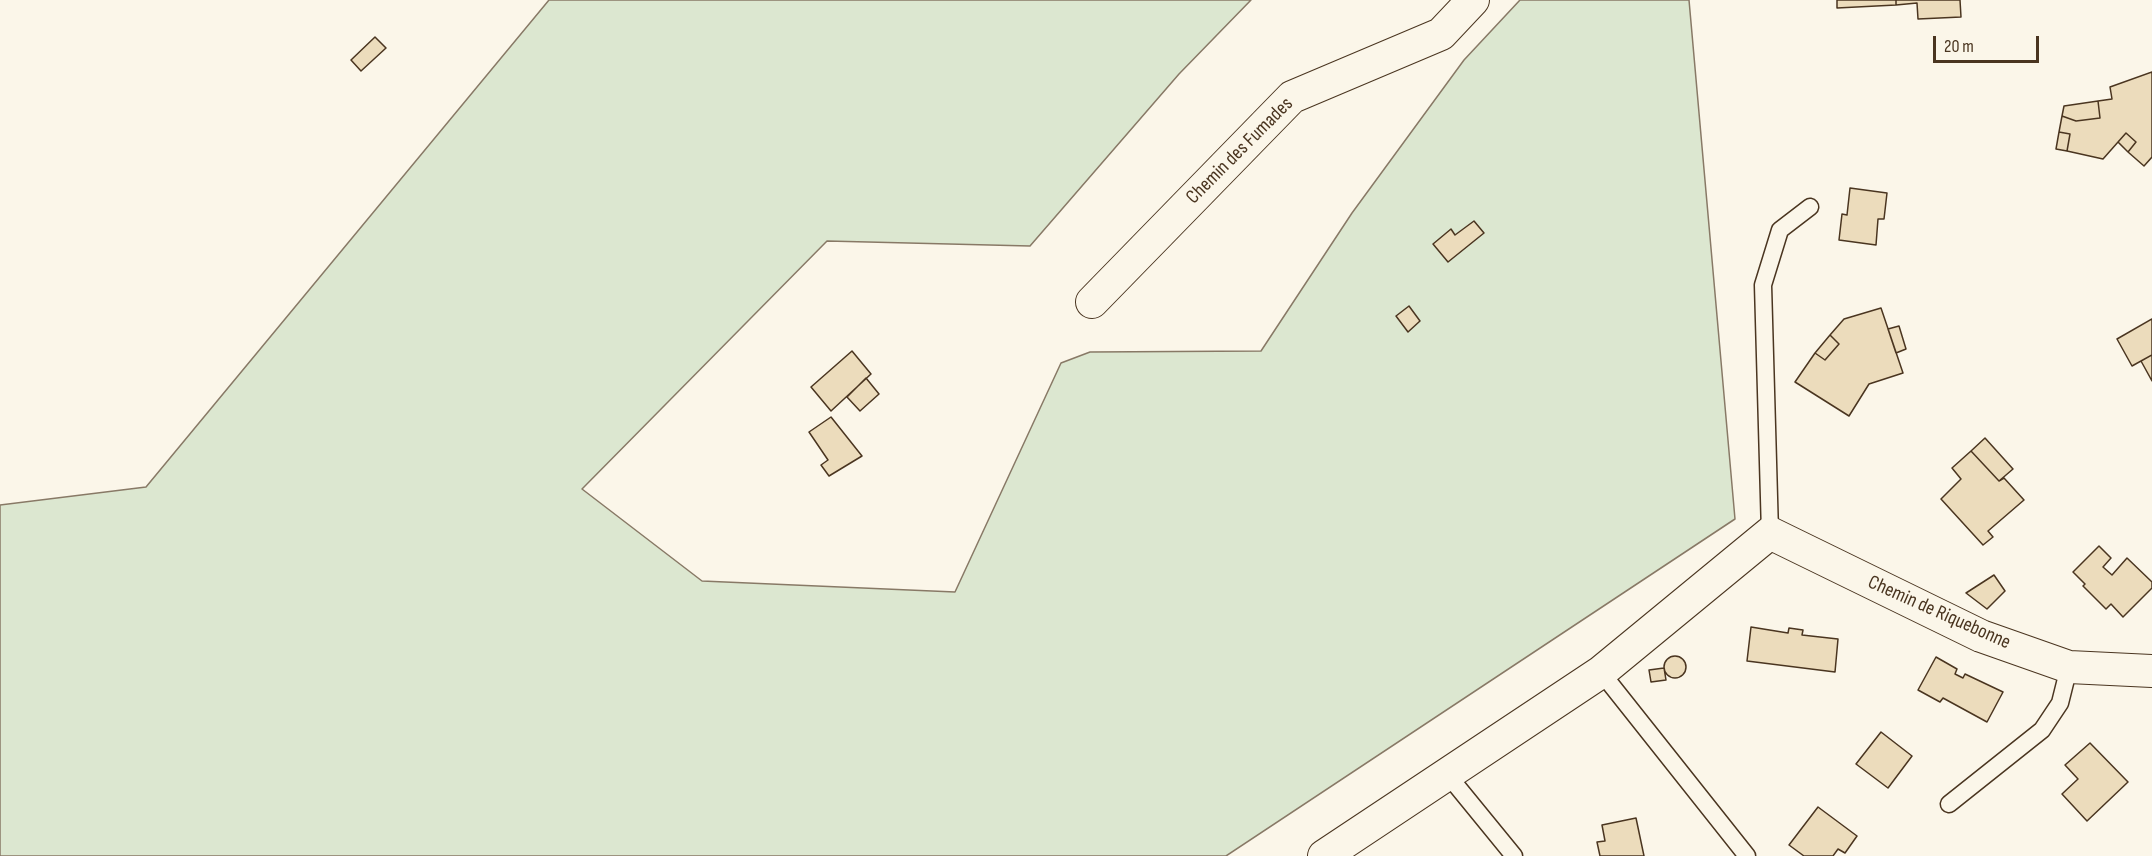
<!DOCTYPE html>
<html>
<head>
<meta charset="utf-8">
<style>
	body { margin:0 }
	#map { position:relative; width:2152px; height:856px; overflow:hidden; background:#fbf6e9; font-family:"Sofia Sans Condensed",sans-serif }
	canvas { display:block }
	.scale { position:absolute; left:1933px; top:36px; width:106px; height:27px; box-sizing:border-box; border:3px solid #4a3520; border-top:0; padding-left:8px; font-size:18px; line-height:21px; white-space:nowrap; color:#4a3520; -webkit-text-stroke:4px #fbf6e9; paint-order:stroke }
</style>
</head>
<body>
<div id="map">
<canvas width="2152" height="856"></canvas>
<div class="scale">20 m</div>
</div>
<script>
const ctx = document.querySelector('canvas').getContext('2d');
ctx.lineJoin = 'round';
function paint(path, color) { ctx.fillStyle = color; ctx.fill(path, 'evenodd'); }
function stroke(path, color, width, dash) { ctx.strokeStyle = color; ctx.lineWidth = width; ctx.lineCap = dash ? 'butt' : 'round'; ctx.setLineDash(dash || []); ctx.stroke(path); }
function label(font, color, halo, rows, align = 'center') {
  ctx.font = font + ' "Sofia Sans Condensed",sans-serif'; ctx.lineWidth = 4.5; ctx.setLineDash([]); ctx.textBaseline = 'middle'; ctx.strokeStyle = halo; ctx.fillStyle = color; for (const [text, x, y, turn = 0] of rows) {
    ctx.save(); ctx.translate(x, y); ctx.rotate((+turn || 0) * Math.PI / 180); ctx.textAlign = isNaN(turn) ? turn : align; if (halo) ctx.strokeText(text, 0, 0); ctx.fillText(text, 0, 0); ctx.restore();
  }
}
const green = new Path2D(`
	M549 0H1251L1179 74 1030 246 827 241 582 489 702 581 955 592 1061 363 1090 352 1261 351 1352 213 1464 60 1520 0H1689L1735 519 1226 856H0V505L146 487Z`);
const building = new Path2D(`
	M1837 0H1896V5L1837 8Z
	M1896 0H1960L1961 17 1918 19 1917 3 1896 5Z
	M375 37 386 48 361 71 351 60Z
	M2152 72V157L2144 166 2128 152 2136 142 2126 133 2103 159 2067 151 2070 134 2059 132 2062 116 2076 121 2100 118 2098 101 2112 99 2110 87Z
	M2098 101 2100 118 2076 121 2062 116 2064 106Z
	M2059 132 2070 134 2067 151 2056 149Z
	M2126 133 2136 142 2128 152 2118 142Z
	M1850 188 1887 193 1884 219H1878L1876 245 1839 240 1842 214 1847 215Z
	M1474 221 1484 233 1448 262 1433 244 1451 229 1455 235Z
	M1409 306 1420 321 1408 332 1396 316Z
	M1881 308 1903 373 1869 384 1849 416 1795 382 1815 353 1825 360 1839 344 1830 335 1844 319Z
	M2152 319V355L2132 366 2117 339Z
	M1899 326 1906 349 1896 353 1888 329Z
	M1830 335 1839 344 1825 360 1815 353Z
	M852 351 871 374 831 411 811 387Z
	M2152 355V381L2141 361Z
	M866 378 879 394 860 411 847 397Z
	M831 417 862 456 829 476 821 465 828 460 809 432Z
	M1985 438 2013 469 1999 481 1971 451Z
	M1971 451 1999 481 2004 478 2024 500 1988 531 1993 537 1983 545 1941 499 1961 479 1952 468Z
	M2099 546 2111 558 2103 567 2112 575 2127 558 2152 582V588L2123 617 2111 604 2106 609 2083 586 2085 584 2073 572Z
	M1994 575 2005 591 1987 609 1966 593Z
	M1751 627 1788 633 1789 628 1803 630 1802 635 1838 639 1835 672 1747 661Z
	M1664 667a11 11 0 1 1 22 0a11 11 0 1 1-22 0Z
	M1936 657 1957 669 1955 674 1963 678 1965 674 2003 692 1987 722 1943 698 1940 702 1918 690Z
	M1664 668 1666 680 1651 682 1649 670Z
	M1881 732 1912 756 1888 788 1856 764Z
	M2090 743 2128 782 2087 821 2062 794 2078 779 2065 765Z
	M1818 807 1857 836 1845 853 1838 849 1833 856H1804L1789 845Z
	M1636 818 1644 856H1600L1597 842 1605 841 1602 825Z`);
const service = new Path2D(`
	M1770 533 1763 285 1780 230 1810 207
	M1601 672 1747 856
	M1447 774 1514 856
	M1949 804 2042 730 2060 703 2069 667`);
const minor = new Path2D(`
	M1092 302 1292 97 1441 34 1473 0
	M1324 856 1601 672 1770 533 1981 636 2069 667 2152 671`);
const streetNames = [
	["Chemin des Fumades",1240,151,-45],
	["Chemin de Riquebonne",1939,613,24]
];
paint(green, '#dce7d0');
stroke(green, '#887966', 1.5);
paint(building, '#ecdcbc');
stroke(building, '#4a3520', 1.5);
stroke(service, '#4a3520', 19);
stroke(minor, '#4a3520', 34);
stroke(service, '#fbf6e9', 16);
stroke(minor, '#fbf6e9', 32);
label('20px', '#4a3520', '#fbf6e9', streetNames);
</script>
</body>
</html>
